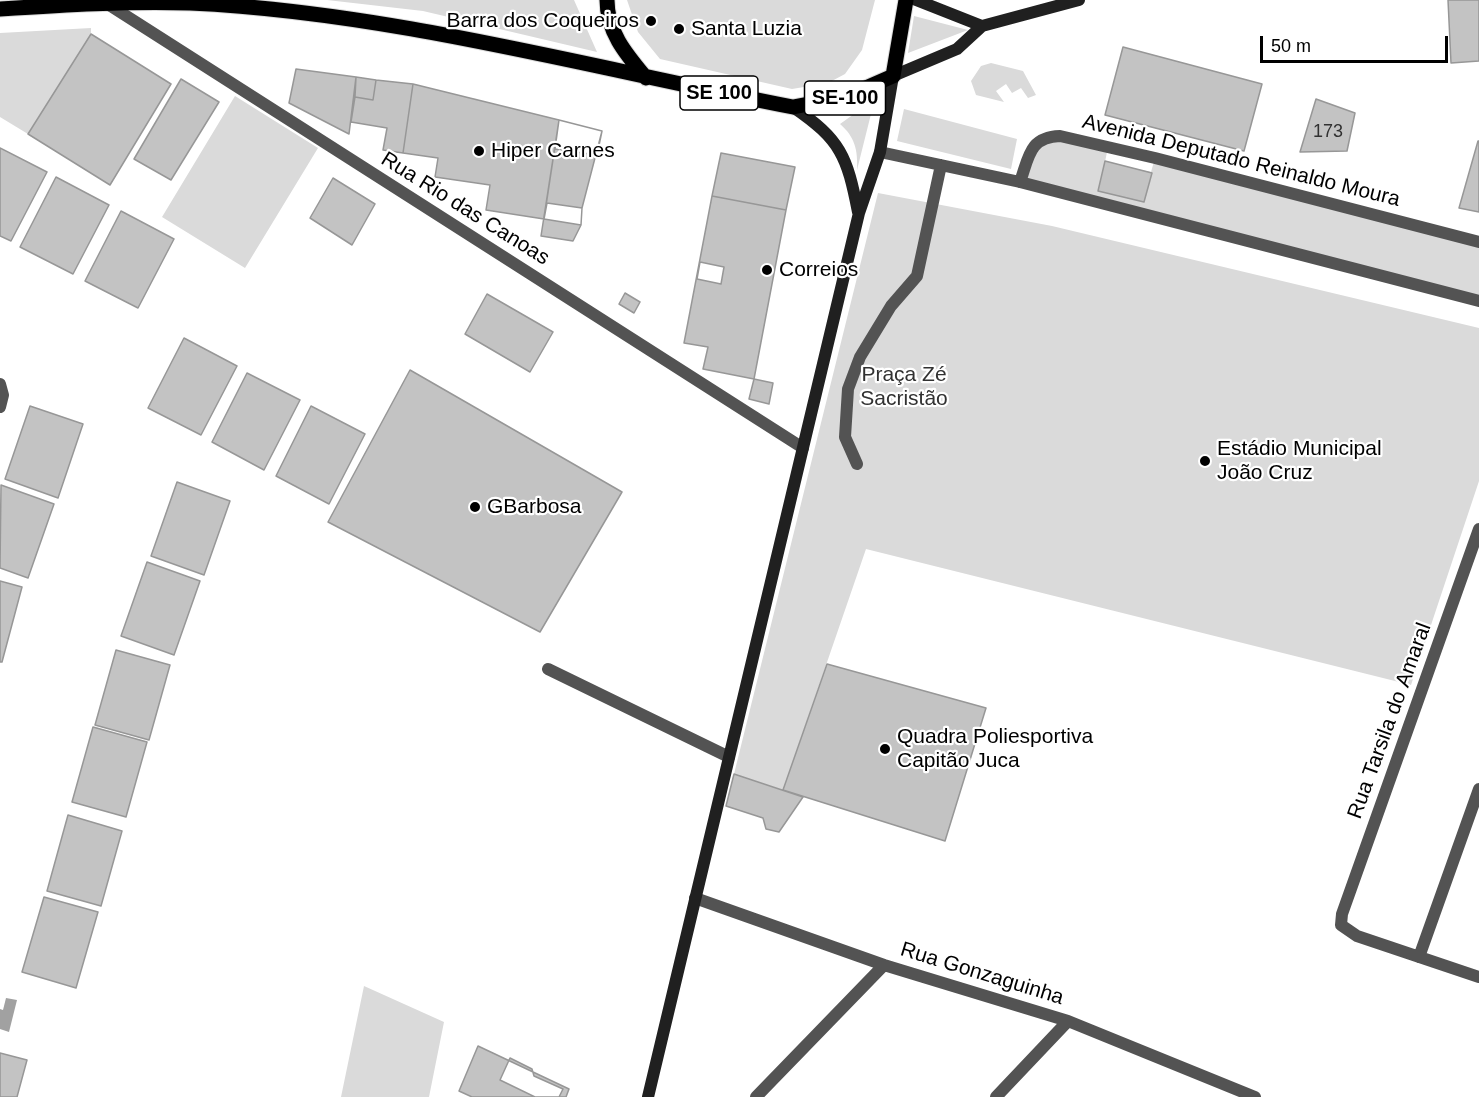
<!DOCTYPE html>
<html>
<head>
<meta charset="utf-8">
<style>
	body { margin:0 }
	#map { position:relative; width:1479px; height:1097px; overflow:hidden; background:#fff; font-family:Helvetica,sans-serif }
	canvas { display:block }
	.scale { position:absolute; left:1260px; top:36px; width:188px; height:27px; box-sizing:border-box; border:3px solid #000; border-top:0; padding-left:8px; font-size:18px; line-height:21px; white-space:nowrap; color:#000; -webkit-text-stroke:4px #fff; paint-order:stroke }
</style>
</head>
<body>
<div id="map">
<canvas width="1479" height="1097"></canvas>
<div class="scale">50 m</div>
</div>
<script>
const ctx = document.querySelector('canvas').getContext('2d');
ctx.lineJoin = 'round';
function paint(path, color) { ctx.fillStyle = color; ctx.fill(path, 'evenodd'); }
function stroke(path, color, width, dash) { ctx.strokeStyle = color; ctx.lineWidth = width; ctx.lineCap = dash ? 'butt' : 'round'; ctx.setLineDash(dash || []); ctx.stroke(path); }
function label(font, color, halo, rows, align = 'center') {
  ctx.font = font + ' Helvetica,sans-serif'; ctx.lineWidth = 4.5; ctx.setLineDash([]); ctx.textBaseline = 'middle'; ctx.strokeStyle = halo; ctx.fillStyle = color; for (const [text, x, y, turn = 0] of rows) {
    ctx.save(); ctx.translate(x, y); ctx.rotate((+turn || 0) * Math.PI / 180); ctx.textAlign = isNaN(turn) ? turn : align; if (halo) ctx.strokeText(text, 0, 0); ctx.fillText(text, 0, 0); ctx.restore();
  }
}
const green = new Path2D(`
	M327 0H574L597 52 423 11Z
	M627 0H875L862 50 845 74 828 83 792 89 660 59 638 32Z
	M914 16 968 30 908 53Z
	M91 28V34L28 134 0 117V33Z
	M991 63 1023 71 1036 95 1028 98 1021 88 1012 93 1006 84 996 91 1004 102 976 95 971 81 981 66Z
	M877 90 857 170C858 150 855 137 840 124L854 114Z
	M235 96 318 148 245 268 162 217Z
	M904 109 1017 139 1011 169 897 141Z
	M1045 137 1108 147 1105 162 1151 172 1155 158 1479 242V301L1020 182Z
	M878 193 1052 226 1479 328V481L1411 685 866 549 783 790 734 774Z
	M364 986 444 1022 429 1097H341Z`);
const water = new Path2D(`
	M6 998 17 1000 9 1032 0 1029V1009L3 1010Z`);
const building = new Path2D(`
	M1448 0H1479V61L1451 63Z
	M91 34 171 84 110 185 28 134Z
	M1123 47 1262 84 1244 151 1105 115Z
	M296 69 356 77 349 134 289 103Z
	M356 77 376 80 373 100 355 97Z
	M181 79 219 102 171 180 134 159Z
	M376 80 413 84 403 153 383 150 387 128 351 122 355 97 373 100Z
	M413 84 559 120 544 219 486 210 490 185 435 177 438 158 403 153Z
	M1316 99 1355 113 1347 151 1300 152Z
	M559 120 602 131 582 208 581 225 573 241 541 236Z
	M559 120 602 131 597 155 555 149Z
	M1478 141H1479V212L1459 208Z
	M0 148 47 172 11 241 0 236Z
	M721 153 795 167 786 210 712 196Z
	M1105 161 1152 173 1144 202 1098 191Z
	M56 177 109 205 73 274 20 247Z
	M333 178 375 204 352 245 310 218Z
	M712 196 786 210 754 379 703 369 708 347 684 343Z
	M547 203 582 208 581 225 544 219Z
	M121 211 174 239 138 308 85 281Z
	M700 262 724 267 721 284 697 279Z
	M625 293 640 302 634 313 619 304Z
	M487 294 553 332 530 372 465 334Z
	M184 338 237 366 201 435 148 408Z
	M410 370 622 492 540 632 328 522Z
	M247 373 300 400 264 470 212 442Z
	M754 379 773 383 769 404 749 399Z
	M30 406 83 424 58 498 5 479Z
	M311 406 365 434 329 504 276 476Z
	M177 482 230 501 204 575 151 556Z
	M1 485 54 504 28 578 0 568Z
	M147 562 200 581 174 655 121 636Z
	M0 581 22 587 2 662H0Z
	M116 650 170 665 149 740 95 725Z
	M827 664 986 708 945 841 783 790Z
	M93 727 147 742 126 817 72 802Z
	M734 774 803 797 779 832 766 829 763 818 726 806Z
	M68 815 122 831 101 906 47 891Z
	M44 897 98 912 76 988 22 972Z
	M478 1046 569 1089 566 1097H472L459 1091Z
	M0 1053 27 1060 17 1097H0Z
	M510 1058 532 1069 534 1076 563 1089 559 1097H535L500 1080Z`);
const lane = new Path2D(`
	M548 669 729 757`);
const street = new Path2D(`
	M106 3 803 448
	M880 152 1020 182 1479 301
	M1020 182C1029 157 1029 137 1060 136L1155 158 1479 242
	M0 384 3 395 0 407
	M857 464 845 437 848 389 860 357 891 306 917 276 941 165
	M1479 529 1342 914 1341 925 1357 936 1479 977
	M695 898 884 965 1068 1021 1255 1097
	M1419 957 1479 789
	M756 1097 884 965
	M996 1097 1068 1021`);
const secondary = new Path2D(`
	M916 0 982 26
	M793 107C841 140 847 156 858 212
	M648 1097 859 213 880 152 893 76 957 49 982 26 1079 0`);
const primary = new Path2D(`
	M607 0C607 32 626 54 646 78
	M0 9C63 5 127 1 190 3 390 12 596 69 793 107L845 97 893 76 906 0`);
const markers = [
	[651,21,6,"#000"],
	[679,29,6,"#000"],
	[479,151,6,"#000"],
	[767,270,6,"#000"],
	[1205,461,6,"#000"],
	[475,507,6,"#000"],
	[885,749,6,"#000"]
];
const numberNames = [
	["173",1328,132]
];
const shields = [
	[719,93,78],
	[845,98,81]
];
const shieldNames = [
	["SE 100",719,93],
	["SE-100",845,98]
];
const poiNames = [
	["Barra dos Coqueiros",639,21,"right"],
	["Santa Luzia",691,29],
	["Hiper Carnes",491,151],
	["Correios",779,270],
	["Estádio Municipal",1217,449],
	["João Cruz",1217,473],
	["GBarbosa",487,507],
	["Quadra Poliesportiva",897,737],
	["Capitão Juca",897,761]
];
const streetNames = [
	["Avenida Deputado Reinaldo Moura",1241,161,14],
	["Rua Rio das Canoas",465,209,32],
	["Rua Tarsila do Amaral",1390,721,-70],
	["Rua Gonzaguinha",982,974,17]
];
const parkNames = [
	["Praça Zé",904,375],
	["Sacristão",904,399]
];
paint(green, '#dadada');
paint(water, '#a1a1a1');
paint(building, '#c3c3c3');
stroke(building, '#979797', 1.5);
stroke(primary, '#dbdbdb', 17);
stroke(lane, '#535353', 12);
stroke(street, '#535353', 12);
stroke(secondary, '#202020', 12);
stroke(primary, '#000', 15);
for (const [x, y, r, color] of markers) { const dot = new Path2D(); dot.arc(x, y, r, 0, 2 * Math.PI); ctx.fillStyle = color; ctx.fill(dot); stroke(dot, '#fff', 2); }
label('18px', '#313131', null, numberNames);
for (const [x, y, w] of shields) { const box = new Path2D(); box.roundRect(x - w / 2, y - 17, w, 34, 4.5); ctx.fillStyle = '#fff'; ctx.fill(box); stroke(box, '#000', 1.5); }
label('bold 20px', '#000', null, shieldNames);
label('21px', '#000', '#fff', poiNames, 'left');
label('21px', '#000', '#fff', streetNames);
label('21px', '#313131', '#fff', parkNames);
</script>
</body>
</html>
